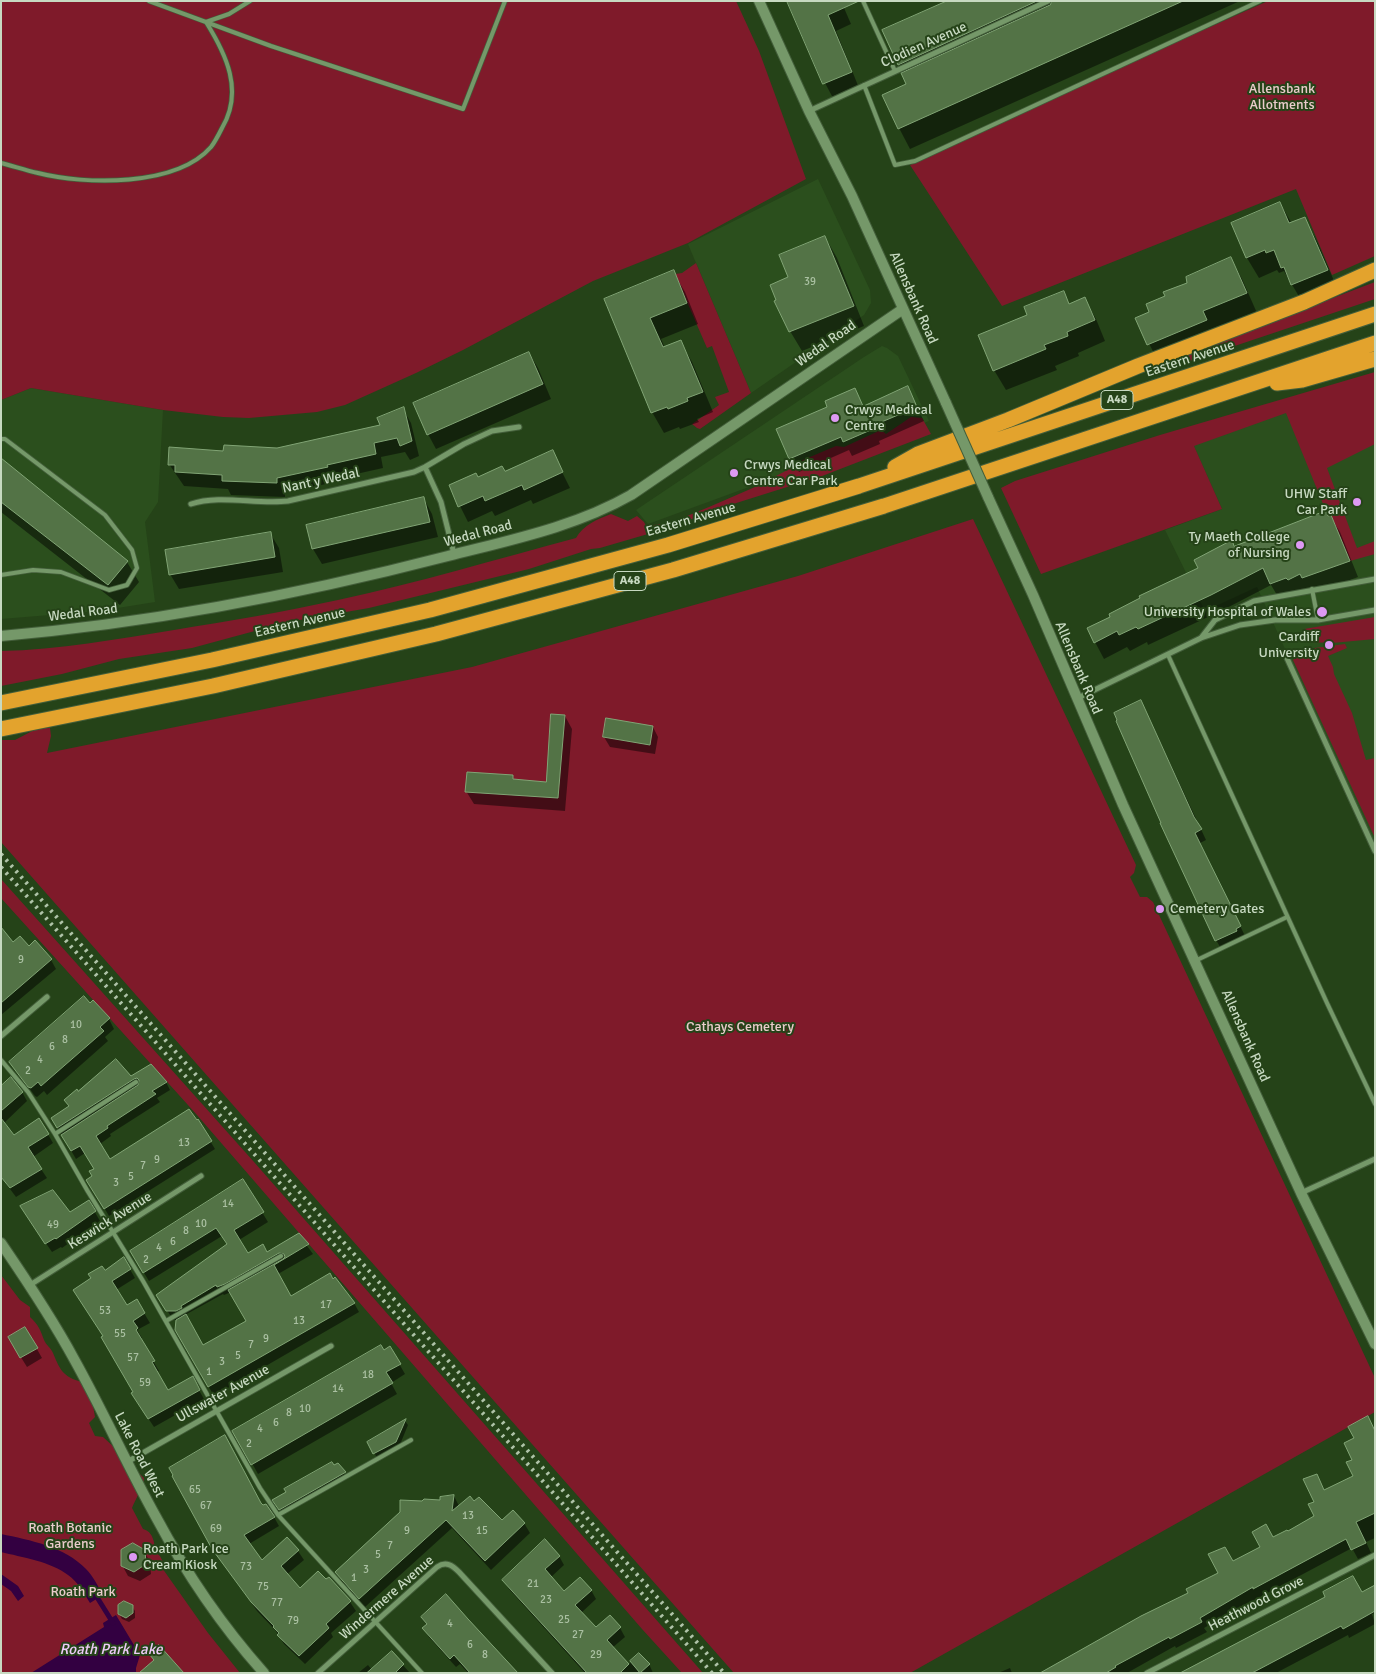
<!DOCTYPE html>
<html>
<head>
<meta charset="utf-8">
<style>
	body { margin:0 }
	#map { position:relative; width:1376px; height:1674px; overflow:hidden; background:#254318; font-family:Signika,sans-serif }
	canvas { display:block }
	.frame { position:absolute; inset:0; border:2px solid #c7d9c1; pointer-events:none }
</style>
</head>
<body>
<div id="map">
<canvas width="1376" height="1674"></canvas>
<div class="frame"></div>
</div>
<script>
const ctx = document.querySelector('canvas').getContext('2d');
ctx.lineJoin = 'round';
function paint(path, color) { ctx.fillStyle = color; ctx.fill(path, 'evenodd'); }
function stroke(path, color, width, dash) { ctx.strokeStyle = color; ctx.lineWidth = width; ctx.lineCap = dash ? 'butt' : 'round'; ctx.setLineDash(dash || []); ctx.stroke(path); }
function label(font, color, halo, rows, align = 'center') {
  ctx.font = font + ' Signika,sans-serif'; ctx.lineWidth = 4; ctx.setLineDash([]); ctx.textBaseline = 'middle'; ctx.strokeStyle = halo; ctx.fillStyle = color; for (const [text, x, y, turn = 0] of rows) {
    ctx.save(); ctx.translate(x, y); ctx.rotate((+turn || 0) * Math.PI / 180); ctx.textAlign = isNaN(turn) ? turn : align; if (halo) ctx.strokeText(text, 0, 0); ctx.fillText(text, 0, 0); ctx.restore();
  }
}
const built = new Path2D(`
	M818 179 870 290 871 303 864 315 751 393 688 244Z
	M882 346 887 348 898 356 929 421 648 524 636 510 864 357Z
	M1375 379V848L1257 587 1205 611 1165 530 1222 509 1192 442Z
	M31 388 163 410 158 502 145 522 155 602 99 611 1 619V400Z`);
const green = new Path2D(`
	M1 1H736L759 51 806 179 688 243 593 281 463 350 416 373 345 405 317 412 249 418 223 417 163 410 31 388 1 400Z
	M1268 1H1375V256L1332 275 1296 189 1002 306 910 165 1004 119Z
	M696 263 751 393 700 429 697 428 692 424 719 405 715 397 729 392 712 346 707 348 675 274 682 273Z
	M1375 282V299L1151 374 1149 368Z
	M1375 372V444L1327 468 1357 548 1375 541V554L1350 561 1331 515 1328 516 1286 413 1194 446 1222 509 1041 574 1001 488 1015 481 1160 435Z
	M911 417 922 418 931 434 822 476 730 505 665 529 600 548 591 549 529 569 369 608 288 622 192 648 119 659 62 674 1 686V651C59 650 117 639 174 630 229 621 283 612 338 600 418 583 497 559 576 538 583 525 598 519 611 514L628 521 637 516 644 522 646 526 670 523 709 507 755 487 797 465 803 460 836 446 844 447 881 430 886 434Z
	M973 519 1136 865 1134 873 1130 877 1140 897H1147L1153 902 1375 1378V1412L910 1673H734L1 842V740H15L38 728H50L51 736 47 753 472 667 798 576Z
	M1375 617V639L1332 643 1306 642 1304 629Z
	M1345 644 1347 648 1328 656 1333 667 1334 674 1352 713 1366 760 1375 758V838L1293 660 1300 650Z
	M1 879 254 1162 703 1673H682L642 1629 197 1115 1 898Z
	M1 1275 20 1300 30 1307V1317C39 1326 40 1329 44 1340 46 1345 51 1348 53 1353 60 1370 63 1377 82 1382L92 1400 95 1417 89 1423 95 1436 103 1437 115 1448 130 1454C131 1473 133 1466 144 1478 144 1486 135 1500 132 1508L143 1529C154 1532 154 1543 156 1553L160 1556 163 1562 160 1565 208 1633 240 1673H1Z`);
const water = new Path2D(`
	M1 1534C30 1540 65 1547 86 1569 93 1576 98 1586 103 1595L90 1603C84 1593 78 1582 68 1575 52 1562 21 1557 1 1552Z
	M1 1574 18 1586 24 1596 18 1601 11 1591 1 1584Z
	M116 1615 140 1655 136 1668V1673H31L104 1627 103 1623Z`);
const shadow = new Path2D(`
	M788 1H841L851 24 836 31 859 88 833 98 825 83Z
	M950 1H1240L910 149 899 128 908 85 884 31Z
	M1280 203 1292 224 1304 219 1316 239 1338 290 1304 305 1284 271 1279 273 1277 270 1259 278 1247 258 1232 224Z
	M825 237 837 258 864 326 802 351 790 331V278Z
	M1231 259 1242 279 1257 313 1160 365 1136 318 1151 313 1167 297Z
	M673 272 685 292 698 324 661 339 665 348 680 341 692 362 713 412 697 419 699 422 680 429 679 427 664 433 652 412 606 300Z
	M1063 292 1070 305 1084 298 1096 319 1105 341 1078 353 1079 356 1055 366 1057 370 1006 390 994 370 1028 315Z
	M529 353 538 368 551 399 436 449 428 434Z
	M907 388 924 421 879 441 880 444 852 456 849 450 799 472 791 458 829 407 854 389 864 407Z
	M403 409 411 423 419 456 410 460 405 452 381 457 383 468 334 479 335 482 285 493V497L231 495 228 489 184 486 169 464 225 452 277 449 382 426Z
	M552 452 570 488 533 504 531 500 495 516 492 511 468 522 450 486 505 473Z
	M1 460 127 562 139 582 120 605 1 512Z
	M424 499 432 514 438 537 322 564 313 549 307 526Z
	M1330 516 1340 532 1358 577 1312 594 1310 590 1298 596 1297 594 1280 600 1271 585 1221 611 1148 645 1147 642 1130 651 1127 647 1104 659 1095 642 1200 568 1234 547Z
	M270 533 279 548 283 572 179 589 170 574Z
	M1141 701 1206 840 1200 843 1245 936 1222 950 1216 940Z
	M565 716 572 729 565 811 474 804 466 791 512 776 515 781 547 784Z
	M653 727 658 737 655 754 610 747 604 737Z
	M1 929 13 943 29 947 35 942 51 960 56 969 1 1015Z
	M90 1004 109 1019 114 1029 105 1037 108 1041 47 1095 44 1091 37 1097 35 1096 11 1063Z
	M150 1065 166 1082 170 1090 157 1098 160 1102 110 1134 111 1136 100 1144 110 1160 198 1121 215 1149 109 1216 88 1180 94 1177 96 1169 85 1153 76 1159 52 1118 69 1107 66 1100 78 1093 131 1077Z
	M1 1087 22 1092 27 1101 4 1123 14 1136 39 1119 53 1143 33 1157 47 1178 16 1197 1 1177Z
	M243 1181 268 1222 239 1240 248 1254H267L299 1235 313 1254 278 1274 291 1297 354 1303 359 1312 214 1396 176 1330 177 1320H173L158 1295 228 1244 222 1236 149 1281 136 1260ZM231 1292 248 1322 203 1347 185 1315 223 1294 224 1295Z
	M89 1202 100 1221 62 1248 61 1247 52 1252 27 1216 69 1214Z
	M124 1259 135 1278 116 1290 127 1307 144 1313 150 1323 137 1330 142 1338 140 1339 159 1371 156 1372 168 1392 192 1378 204 1399 154 1427 138 1403 134 1393 105 1272Z
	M25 1328 42 1358 27 1367 9 1338Z
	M390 1348 405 1374 391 1383 397 1394 258 1474 234 1431Z
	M405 1421 408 1425 399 1447 377 1458 369 1442Z
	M1375 1436V1538L1366 1542 1371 1553 1358 1559 1352 1548 1226 1615 1204 1628 1207 1632 1176 1648 1175 1646 1127 1673H1042L1190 1593 1233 1563 1262 1548 1273 1538 1287 1533 1316 1516V1475L1325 1491 1355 1476 1354 1460Z
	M337 1465 347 1477 283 1514 274 1500Z
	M454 1496 459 1506 474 1503 502 1522 524 1523 530 1533 491 1570 452 1528 365 1607 342 1581 336 1572 422 1502 441 1501V1498Z
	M262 1505 274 1517 279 1526 249 1544 262 1562 287 1539 298 1551 304 1560 286 1575 300 1590 326 1581 329 1578 350 1602 356 1611 331 1633 333 1637 305 1664 284 1644 276 1631 257 1611 213 1548Z
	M144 1551 150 1562 151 1574 140 1581 128 1576 122 1565Z
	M559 1556 564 1565 550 1578 564 1593 591 1590 596 1599 581 1613 596 1629 610 1616 620 1628 625 1637 612 1648 628 1665 639 1654 649 1664 653 1673H585L509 1589 504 1580Z
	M1375 1587V1613L1372 1614 1375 1624 1349 1638 1348 1635 1276 1673H1183Z
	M132 1606 135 1611V1618L129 1622 122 1619 119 1614Z
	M422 1618 516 1673H468L460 1664 456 1667 429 1637 424 1628 427 1625Z
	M391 1652 410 1673H358L368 1665 372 1670Z
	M1010 1668 1012 1673H998Z`);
const stream = new Path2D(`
	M95 1594 113 1623`);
const building = new Path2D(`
	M787 1H859L828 15 852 72 823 84Z
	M947 1H1037L898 65 882 30Z
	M1052 1H1183L898 129 882 95 906 84 901 73 1050 5Z
	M1280 202 1289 223 1305 217 1328 270 1291 285 1284 267 1281 268 1274 250 1266 253 1265 250 1246 258 1231 223Z
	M825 236 854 306 789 332 774 301 776 300 770 285 788 277 779 255Z
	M1231 257 1247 293 1203 311 1207 320 1147 345 1135 318 1149 312 1146 304 1165 296 1163 292 1187 283 1186 277Z
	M674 270 687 303 650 318 663 347 681 340 703 392 687 398 688 401 668 409 667 407 651 413 604 299Z
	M1064 291 1069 304 1085 297 1095 320 1067 332 1068 336 1044 345 1046 349 993 371 978 335 1027 315 1024 307Z
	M529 352 543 384 427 435 413 403Z
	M908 386 917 407 872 426 873 429 843 442 841 437 789 459 776 429 827 407 825 401 855 388 863 406Z
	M404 407 412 441 400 446 397 438 374 443 376 454 327 465 328 467 277 478V483L222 481V475L175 472V465H168L169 447 223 451 224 445 277 448 380 425 377 418Z
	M553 450 563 472 524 490 522 485 485 501 483 496 458 507 449 485 476 473 478 477 502 466 505 471Z
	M1 458 128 561 108 585 1 502Z
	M424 497 430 522 312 549 306 525Z
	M1326 511 1328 516 1331 515 1350 561 1302 578 1300 574 1288 580 1286 578 1270 584 1263 568 1211 595 1138 629 1136 627 1119 635 1117 631 1094 643 1087 628 1110 617 1109 614 1140 598 1139 596 1198 568 1194 560 1232 540 1234 546Z
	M271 532 275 557 169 575 165 550Z
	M1141 700 1194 817 1202 829 1195 833 1241 926 1236 929 1237 931 1215 941 1160 823H1161L1116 721 1117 720 1114 713Z
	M551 714 565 715 558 798 465 792 467 772 513 775V779L546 782Z
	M606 718 653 726 650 745 603 737Z
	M1 927 13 942 20 936 29 946 35 940 52 959 1 1003Z
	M84 996 90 1003 93 1000 110 1018 100 1027 104 1031 41 1086 38 1082 31 1088 28 1087 9 1062Z
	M116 1059 131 1076 151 1064 167 1082 152 1091 156 1094 107 1126 108 1128 96 1136 110 1159 189 1109 197 1120 198 1119 212 1141 104 1209 86 1180 92 1176 89 1171 94 1169 80 1146 71 1151 61 1135 138 1085 139 1080 137 1078 134 1079 57 1128 51 1118 69 1106 64 1100 77 1089 78 1091Z
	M11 1077 23 1092 1 1111V1086Z
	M1 1118 14 1135 39 1118 49 1134 28 1147 42 1169 10 1188 1 1177Z
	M243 1179 264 1212 234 1230 248 1253 263 1244 267 1252 299 1233 309 1244 274 1265 291 1296 330 1273 333 1279 335 1277 355 1303 208 1387 175 1330 176 1320 186 1314 203 1345 246 1321 228 1290 283 1259 285 1257 284 1254 279 1253 225 1284 217 1287 216 1285 181 1306 182 1308 176 1311H166L156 1295 227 1244 216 1228 143 1273 130 1251Z
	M53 1190 70 1212 89 1200 96 1211 56 1239 55 1238 45 1244 20 1206Z
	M124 1257 131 1269 112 1281 127 1305 137 1299 145 1313 133 1321 138 1328 136 1330 155 1361 152 1362 168 1390 193 1376 200 1390 148 1419 131 1393 133 1392 101 1337 103 1336 73 1290 91 1278 88 1274 102 1266 105 1270Z
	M25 1327 38 1348 20 1358 8 1337Z
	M381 1345 384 1350 390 1346 401 1364 386 1372 393 1383 251 1465 232 1431Z
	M1368 1416 1375 1431V1513L1356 1522 1366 1543 1351 1550 1346 1539 1253 1589V1587L1200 1618 1202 1622 1170 1639 1169 1637 1115 1666 1116 1667 1106 1673H1040L1141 1616 1188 1593 1186 1589 1218 1573 1208 1554 1225 1547 1233 1561 1260 1547 1252 1532 1266 1524 1273 1537 1287 1530 1288 1531 1314 1516 1308 1504 1314 1502 1303 1479 1317 1474 1324 1490 1353 1476 1346 1462 1352 1460 1344 1443 1354 1438 1348 1427Z
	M406 1419 396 1442 373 1454 367 1442Z
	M225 1435 261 1503 263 1505 266 1504 275 1517 244 1535 262 1560 287 1537 299 1550 281 1566 300 1588 318 1571 326 1579 329 1577 351 1601 326 1624 329 1628 299 1656 277 1635 279 1633 273 1627 274 1626 251 1602 212 1549 172 1476 173 1475 169 1468Z
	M332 1462 334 1465 338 1463 346 1472 279 1510 272 1500 286 1492 284 1489Z
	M454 1495 452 1511 470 1496 474 1501 479 1497 502 1520 513 1510 525 1523 485 1561 446 1520 359 1599 335 1572 400 1512V1500L422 1501 424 1499 440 1500V1497Z
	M545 1539 560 1556 545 1569 564 1591 580 1577 592 1590 575 1605 596 1627 610 1615 621 1627 607 1640 629 1664 620 1673H587L502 1580Z
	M133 1543 145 1550 146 1564 134 1572 121 1566V1550Z
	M1353 1576 1362 1592 1375 1585V1611L1343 1629 1341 1626 1252 1673H1180L1325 1597 1323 1592Z
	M446 1594 468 1619 518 1673H470L454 1655 450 1659 422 1628 427 1624 421 1617Z
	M124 1601 133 1605V1613L126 1618 118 1614V1605Z
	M159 1645 184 1673H139L154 1660 149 1654Z
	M392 1651 404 1664 395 1673H367Z
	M639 1653 650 1664 640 1673 630 1661Z`);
const lane = new Path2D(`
	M149 1 271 46 463 109 505 1
	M863 1 895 71
	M864 85 895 165 915 161 1260 1
	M1 163C13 166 25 170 38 173 85 185 176 187 211 147 215 142 219 134 222 128 244 91 226 54 206 22L229 14 250 1
	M1 439H5L105 515 132 550 137 568 127 585 109 590 61 572 33 570 1 575
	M1312 589 1318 620
	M1168 655 1327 1003 1375 1104
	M1197 960 1287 917
	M1 1060 28 1092 55 1134 87 1190 143 1281 260 1488 278 1515 422 1673
	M55 1134 136 1082
	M166 1321 281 1256
	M278 1515 411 1440`);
const street = new Path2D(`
	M809 111 1048 1
	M425 467 441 502 454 554
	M191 504C220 494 257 505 288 501L414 472 425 467 464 444 492 431 519 427
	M1201 638 1215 620 1254 601 1375 579
	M1286 656 1375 851
	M1078 698 1201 638 1240 625 1275 620H1318L1375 610
	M1 1036 47 997
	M1301 1193 1375 1159
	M30 1285 201 1176
	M127 1462 331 1346
	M318 1673 437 1567C446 1561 452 1565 459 1572L552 1673
	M1147 1673 1375 1555`);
const secondary = new Path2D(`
	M759 1 809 111 852 196 946 403
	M988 497 1033 595 1123 805 1301 1193 1375 1344
	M1 636C153 623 301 594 448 556 510 540 575 527 631 495L903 309
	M1 1243C27 1281 52 1318 74 1359 103 1411 127 1465 156 1517 186 1573 222 1626 264 1673`);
const highway = new Path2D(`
	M1277 383 1302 380 1375 359
	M895 467 918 454 1008 420 1138 366 1304 302 1375 270
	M1 703 212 660 430 610 668 545 859 486 1375 314
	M1 729 213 686 436 634 673 570 884 506 1375 343`);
const rail = new Path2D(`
	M1 854 724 1673
	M1 867 712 1673`);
const secondaryBridge = new Path2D(`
	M946 403 988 497`);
const markers = [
	[835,418,5,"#dd99f3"],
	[734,473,5,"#dd99f3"],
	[1357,502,5,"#dd99f3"],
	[1300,545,5,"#dd99f3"],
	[1322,612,6,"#dd99f3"],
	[1329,645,5,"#dd99f3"],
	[1160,909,5,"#dd99f3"],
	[133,1557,5,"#dd99f3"]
];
const numberNames = [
	["39",810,282],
	["9",21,960],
	["10",76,1025],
	["8",65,1040],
	["6",52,1047],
	["4",40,1060],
	["2",28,1071],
	["13",184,1143],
	["9",157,1160],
	["7",143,1166],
	["5",131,1177],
	["3",116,1183],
	["14",228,1204],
	["10",201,1224],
	["49",53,1225],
	["8",186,1231],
	["6",173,1242],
	["4",159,1248],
	["2",146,1260],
	["17",326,1305],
	["53",105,1311],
	["13",299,1321],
	["55",120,1334],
	["9",266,1339],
	["7",251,1345],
	["5",238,1356],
	["57",133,1358],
	["3",222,1362],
	["1",209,1372],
	["18",368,1375],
	["59",145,1383],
	["14",338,1389],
	["10",305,1409],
	["8",289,1413],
	["6",276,1423],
	["4",260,1429],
	["2",249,1444],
	["65",195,1490],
	["67",206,1506],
	["13",468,1516],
	["69",216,1529],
	["9",407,1531],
	["15",482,1531],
	["7",390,1546],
	["5",378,1555],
	["73",246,1567],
	["3",366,1570],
	["1",354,1578],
	["21",533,1584],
	["75",263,1587],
	["23",546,1600],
	["77",277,1603],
	["25",564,1620],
	["79",293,1621],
	["4",450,1624],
	["27",578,1635],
	["6",470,1645],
	["8",485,1655],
	["29",596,1655]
];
const shields = [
	[1117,400,32],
	[630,581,32]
];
const shieldNames = [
	["A48",1117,400],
	["A48",630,581]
];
const streetNames = [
	["Clodien Avenue",924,45,-24],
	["Allensbank Road",913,298,66],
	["Wedal Road",826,344,-35],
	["Eastern Avenue",1190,359,-18],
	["Nant y Wedal",321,481,-12],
	["Eastern Avenue",691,520,-16],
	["Wedal Road",478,534,-15],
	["Wedal Road",83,613,-7],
	["Eastern Avenue",300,623,-13],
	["Allensbank Road",1078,668,67],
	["Allensbank Road",1245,1036,66],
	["Keswick Avenue",110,1221,-32],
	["Ullswater Avenue",223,1394,-29],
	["Lake Road West",139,1455,63],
	["Windermere Avenue",387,1598,-41],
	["Heathwood Grove",1256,1604,-27]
];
const parkNames = [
	["Allensbank",1282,89],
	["Allotments",1282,105],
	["Cathays Cemetery",740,1027],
	["Roath Botanic",70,1528],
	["Gardens",70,1544],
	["Roath Park",83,1592]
];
const poiNames = [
	["Crwys Medical",845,410],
	["Centre",845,426],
	["Crwys Medical",744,465],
	["Centre Car Park",744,481],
	["UHW Staff",1347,494,"right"],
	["Car Park",1347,510,"right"],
	["Ty Maeth College",1290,537,"right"],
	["of Nursing",1290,553,"right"],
	["University Hospital of Wales",1311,612,"right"],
	["Cardiff",1319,637,"right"],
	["University",1319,653,"right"],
	["Cemetery Gates",1170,909],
	["Roath Park Ice",143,1549],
	["Cream Kiosk",143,1565]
];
const waterNames = [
	["Roath Park Lake",111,1650]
];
paint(built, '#2b4f1d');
paint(green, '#7f1a2a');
paint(water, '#330041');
paint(shadow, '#0007');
stroke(stream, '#330041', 5);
paint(building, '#537346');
stroke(building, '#81a475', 1);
stroke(lane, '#435e3a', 5.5);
stroke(street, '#435e3a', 7);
stroke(secondary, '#435e3a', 12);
stroke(highway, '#435e3a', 17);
stroke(lane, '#759869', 4);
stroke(street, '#759869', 5);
stroke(secondary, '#759869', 10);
stroke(highway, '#e3a32d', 15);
stroke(rail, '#afc3a8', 4, [2.5, 5]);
stroke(secondaryBridge, '#435e3a', 12, []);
stroke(secondaryBridge, '#759869', 10);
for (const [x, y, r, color] of markers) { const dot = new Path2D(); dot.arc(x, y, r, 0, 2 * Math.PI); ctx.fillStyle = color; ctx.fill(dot); stroke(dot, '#254318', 2); }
label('11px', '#aac0a2', null, numberNames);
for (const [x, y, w] of shields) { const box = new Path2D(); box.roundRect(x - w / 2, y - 9.5, w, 19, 4); ctx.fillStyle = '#254318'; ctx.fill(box); stroke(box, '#c7d9c1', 1); }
label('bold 12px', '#c7d9c1', null, shieldNames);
label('14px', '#c7d9c1', '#254318', streetNames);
label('14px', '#eacbcb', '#254318', parkNames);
label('14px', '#c7d9c1', '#254318', poiNames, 'left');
label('italic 15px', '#eeccf9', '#254318', waterNames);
</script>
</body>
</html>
